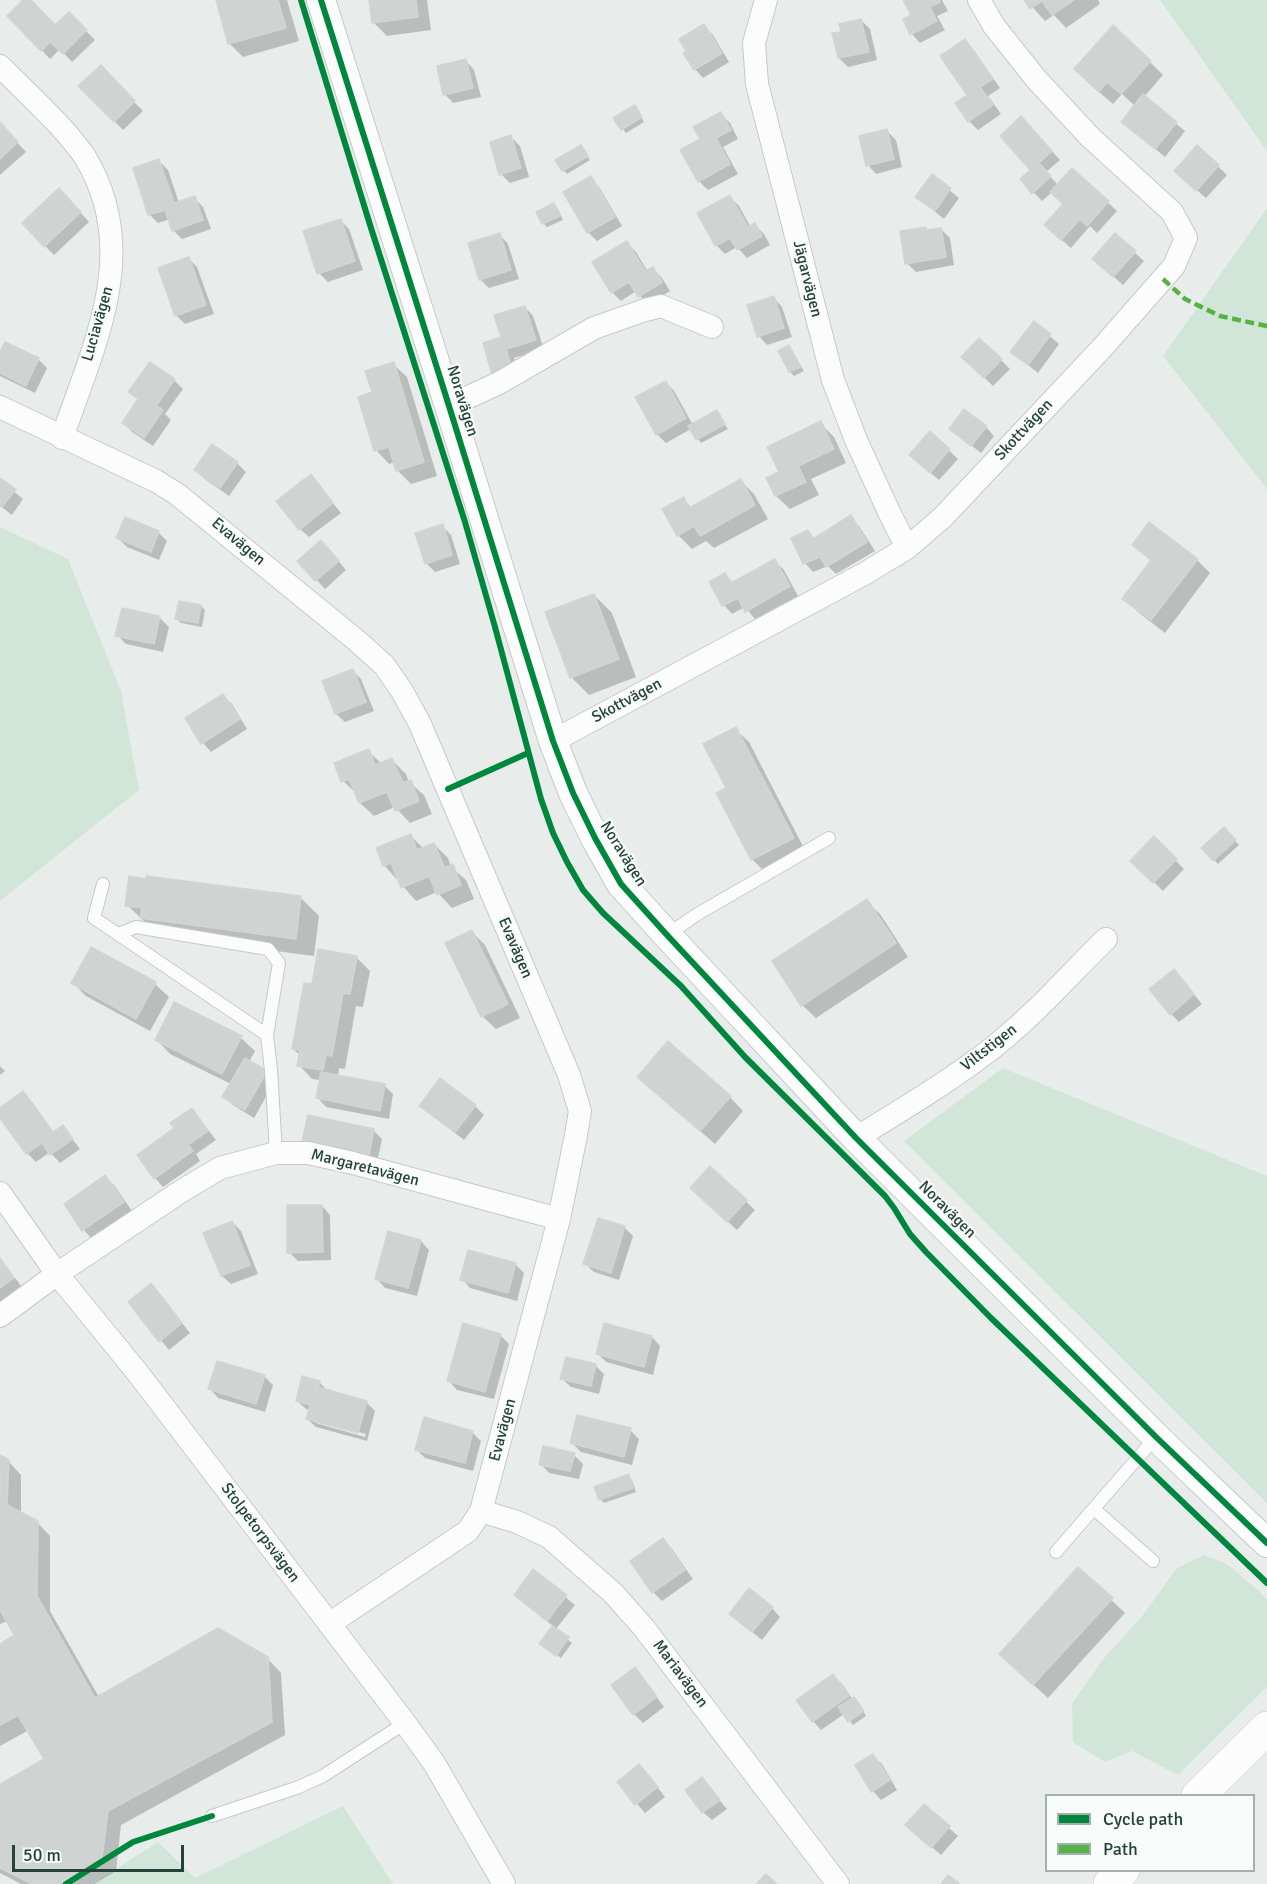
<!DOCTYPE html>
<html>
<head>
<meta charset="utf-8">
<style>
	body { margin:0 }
	#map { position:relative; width:1267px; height:1884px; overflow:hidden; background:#e8edeb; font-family:Signika,sans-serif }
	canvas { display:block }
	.legend { position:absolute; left:1045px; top:1794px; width:210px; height:78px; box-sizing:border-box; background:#f7fbf9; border:2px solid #a3b1ad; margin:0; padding:8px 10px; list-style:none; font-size:18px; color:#24423a }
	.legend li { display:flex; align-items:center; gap:12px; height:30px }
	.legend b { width:30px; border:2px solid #a3b1ad }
	.scale { position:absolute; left:12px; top:1845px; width:172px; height:27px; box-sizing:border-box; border:3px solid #24423a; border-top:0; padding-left:8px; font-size:18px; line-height:21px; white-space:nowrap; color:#24423a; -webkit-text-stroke:4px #f7fbf9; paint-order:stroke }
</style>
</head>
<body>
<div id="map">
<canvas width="1267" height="1884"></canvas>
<ul class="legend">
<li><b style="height:8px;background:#00873e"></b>Cycle path</li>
<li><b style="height:8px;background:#55b346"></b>Path</li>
</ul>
<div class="scale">50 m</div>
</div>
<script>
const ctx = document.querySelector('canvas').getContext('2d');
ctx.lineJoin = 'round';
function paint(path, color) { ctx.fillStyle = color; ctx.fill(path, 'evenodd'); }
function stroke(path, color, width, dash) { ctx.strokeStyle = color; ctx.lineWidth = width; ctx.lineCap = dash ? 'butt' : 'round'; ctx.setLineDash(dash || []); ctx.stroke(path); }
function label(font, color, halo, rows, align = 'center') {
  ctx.font = font + ' Signika,sans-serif'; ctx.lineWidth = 4.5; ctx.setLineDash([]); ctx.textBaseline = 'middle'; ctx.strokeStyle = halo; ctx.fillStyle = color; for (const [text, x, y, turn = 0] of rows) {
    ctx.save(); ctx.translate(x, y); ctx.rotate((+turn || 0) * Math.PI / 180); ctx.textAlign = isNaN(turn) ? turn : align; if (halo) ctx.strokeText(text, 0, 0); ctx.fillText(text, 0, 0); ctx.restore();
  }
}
const green = new Path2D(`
	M1160 0H1267V151Z
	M1267 208V489L1163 356Z
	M0 527 68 559 121 691 139 790 0 901Z
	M1003 1068 1267 1176V1503L904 1141Z
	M1204 1555 1227 1564 1258 1590 1267 1600V1687L1178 1775 1132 1751 1105 1762 1073 1742 1072 1704 1104 1658 1143 1615 1177 1568Z
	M343 1806 393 1884H93L158 1842 195 1878Z`);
const shadow = new Path2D(`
	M25 0H29L55 27 69 14 95 40 72 62 60 49 50 59 9 16Z
	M217 0H287L299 41 243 57 229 43Z
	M370 0H427L431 30 387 36 373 22Z
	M905 0H942L948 11 937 16 945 30 920 43 912 34 913 16Z
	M1026 0H1098L1100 4 1066 28 1054 15 1045 21Z
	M861 20 870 29 877 60 848 67 839 58 843 33Z
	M704 26 713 35 729 62 703 78 695 69Z
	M965 41 973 49 1000 88 988 96 1001 114 978 130 969 121 957 103 969 95Z
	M466 61 474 70 481 97 453 103 445 94Z
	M1150 62 1163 75 1144 97 1185 131 1165 157 1123 122 1135 106 1122 94 1113 104 1089 83Z
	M100 67 143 111 123 130 80 86Z
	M636 109 644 122 626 133 615 119Z
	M721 114 730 123 738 139 723 147 738 174 708 190 699 181 702 140Z
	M0 124 26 152 0 175Z
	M1030 127 1060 160 1046 172 1058 185 1072 170 1117 211 1097 233 1090 226 1071 248 1055 234 1064 204 1052 192 1042 201 1022 180 1032 170Z
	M887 131 896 140 902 167 876 174 868 165Z
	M511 137 520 146 529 177 510 183 501 174Z
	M581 147 590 160 567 174 563 170Z
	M1198 147 1227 175 1206 198 1185 180Z
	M159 161 168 170 179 203 194 198 203 207 211 229 182 239 173 230 170 219 158 223 149 214Z
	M932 176 959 198 944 219 917 197Z
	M590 178 599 187 622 226 597 241 588 232 565 193Z
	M730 197 739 206 751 228 755 225 764 234 770 245 747 258 737 247 725 254 716 245Z
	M68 199 89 222 54 255 45 246Z
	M554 205 558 209 563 220 547 227 543 223Z
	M340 220 349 229 363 270 328 282 319 273Z
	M941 229 950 238 954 265 916 272 907 263 928 231Z
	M500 235 508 244 519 279 489 288 480 279Z
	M1115 235 1144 261 1123 285 1103 267Z
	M627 243 636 252 648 272 653 269 662 278 670 291 648 305 636 291 621 301 612 292Z
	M189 259 197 267 214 314 185 324 176 315Z
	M774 298 782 307 792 337 767 345 759 336Z
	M525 307 533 316 544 349 514 358 520 378 503 383V338Z
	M1034 323 1059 344 1038 373 1012 352Z
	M789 347 804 371 794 376 790 372 780 352Z
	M0 356 38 359 47 368 35 393 0 376Z
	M1001 360 1010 369 993 386 972 366Z
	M393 364 407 377 437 476 411 484 397 470 395 462 389 464 376 450 374 393Z
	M174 380 183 389 165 414 171 420 153 446 132 432 124 423 139 400 130 392Z
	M666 382 674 391 693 425 716 412 728 429 701 443 691 429 666 443 657 434Z
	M820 423 834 437 846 463 811 479 819 495 790 509 776 496 768 479 781 473Z
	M986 427 994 436 981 453 951 429Z
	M930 433 958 459 939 480 920 464Z
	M237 463 246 472 229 496 205 479 196 470Z
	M311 476 341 513 309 537 300 529Z
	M0 480 23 499 12 515 0 506Z
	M741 481 754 494 768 519 714 548 706 541 692 549 678 535 683 499 692 508Z
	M850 517 859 526 875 551 836 574 828 566 813 572 805 563 793 539 808 531 815 539Z
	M442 526 451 535 460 564 435 572 426 563Z
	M158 532 167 541 159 560 127 547 118 538Z
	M1134 545 1197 560 1210 573 1165 633 1138 612 1124 598 1152 562Z
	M330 551 346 570 325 589 300 562Z
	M775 561 784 570 798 596 755 619 745 607 732 614 724 605 725 575 734 584Z
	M594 595 612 613 636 677 589 695 571 677Z
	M201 606 205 610 202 627 181 623 177 619Z
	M123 610 160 618 169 627 163 652 126 644 117 635Z
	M352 670 361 679 374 711 345 722 336 714 324 682Z
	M223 696 232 704 247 729 211 752 203 743Z
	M735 729 749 742 806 852 766 873 752 859 728 789Z
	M368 751 382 764 392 760 406 774 409 782 424 795 432 814 410 823 395 807 374 816 360 803 357 794 343 781Z
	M1224 829 1239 845 1218 864 1203 848Z
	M410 835 424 849 434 844 448 858 451 867 466 880 474 899 452 908 437 892 416 901 384 865Z
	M1154 839 1184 869 1163 891 1132 861Z
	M301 898 319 916 314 956 160 936 127 905Z
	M866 901 880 914 908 957 816 1018 802 1005Z
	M472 932 485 945 520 1018 496 1029 482 1016Z
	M91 949 155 984 169 997 150 1031 86 996 73 983Z
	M356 957 370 971 363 1007 356 1006 345 1069 339 1068 338 1076 384 1085 393 1094 389 1119 326 1107 318 1098 321 1080 312 1079 299 1065 300 1055 293 1049 313 986Z
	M1182 980 1202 1004 1179 1022 1171 1014Z
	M241 1038 255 1051 249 1062 275 1081 254 1118 233 1105 224 1096 231 1084 170 1054 157 1040Z
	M0 1066 5 1071 0 1075Z
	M653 1090 730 1097 743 1111 715 1144Z
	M23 1093 32 1102 54 1133 63 1127 80 1149 60 1163 50 1152 36 1162 27 1153 0 1115V1110Z
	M421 1106H475L484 1115 464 1140 430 1114Z
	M192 1110 200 1119 216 1140 196 1154 200 1161 163 1187 155 1178 176 1129Z
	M373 1130 382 1139 377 1163 313 1149 304 1140Z
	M710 1168 755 1210 737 1230 701 1197Z
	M105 1177 114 1185 132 1211 92 1239 84 1230 66 1205Z
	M322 1206 330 1215 331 1260 298 1261 289 1252Z
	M598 1219 625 1228 633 1236 619 1280 594 1272 585 1264Z
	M232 1222 241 1231 258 1274 231 1284 222 1276Z
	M421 1241 429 1250 417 1296 385 1288 377 1279Z
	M0 1259 22 1287 0 1303Z
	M515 1264 524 1273 517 1301 470 1288 462 1279Z
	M159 1294 190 1333 169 1350 130 1302Z
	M500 1335 509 1344 494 1399 457 1390 449 1381Z
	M652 1337 660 1346 653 1375 606 1362 597 1353Z
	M595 1365 604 1374 599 1394 571 1387 562 1379Z
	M264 1376 273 1385 265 1412 218 1398 210 1389Z
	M319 1382 328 1391 366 1402 375 1411 367 1441 316 1427 307 1419 310 1410 306 1409 297 1401ZM316 1420 366 1434 365 1437 316 1423Z
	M630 1430 639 1439 632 1465 581 1452 572 1443Z
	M472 1432 481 1441 473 1471 425 1458 416 1449Z
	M574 1455 583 1464 579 1479 549 1473 541 1464Z
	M0 1457 8 1461 21 1475V1513L37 1522 50 1536V1611L99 1697 268 1659 281 1673 285 1735 121 1825 116 1871 94 1884H21L0 1873V1786L46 1759 29 1730 0 1746V1646L16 1636 8 1621 0 1624Z
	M628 1476 632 1480 636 1492 604 1503 600 1499Z
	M663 1540 672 1549 693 1579 662 1601 653 1592Z
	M1079 1569 1125 1613 1048 1698 1015 1668Z
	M534 1571 575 1605 555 1630 572 1643 561 1658 541 1644 553 1626 524 1603Z
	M772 1608 780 1617 762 1640 740 1622Z
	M634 1669 643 1678 664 1707 643 1723 634 1714Z
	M833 1676 842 1684 853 1700 858 1703 866 1716 853 1725 844 1714 821 1730 813 1721Z
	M873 1756 882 1764 897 1790 881 1800 873 1791 857 1766Z
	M648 1775 665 1797 645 1813 619 1783Z
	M702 1779 727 1809 712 1820 703 1812Z
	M924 1806 958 1836 941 1855 916 1834Z`);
const building = new Path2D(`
	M23 0H31L55 25 69 12 87 30 63 54 50 42 41 51 7 16Z
	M216 0H278L286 28 228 44Z
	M369 0H416L418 17 372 23Z
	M903 0H939L940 2 930 7 937 21 910 35 903 19 911 15Z
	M1024 0H1074L1052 15 1042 1 1030 9Z
	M861 19 869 52 838 58 832 33 841 32 839 24Z
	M704 24 722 53 694 70 683 53 686 51 679 39Z
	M1113 25 1151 61 1121 94 1107 82 1099 92 1074 69Z
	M965 39 993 79 980 87 993 105 968 122 955 103 967 95 940 56Z
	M466 59 473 88 443 95 437 66Z
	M101 65 135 101 114 122 78 86Z
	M1143 94 1177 122 1155 149 1121 122Z
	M635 105 642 117 621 130 613 118Z
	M721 112 731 130 716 138 730 164 698 182 680 150 700 139 693 127Z
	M1021 116 1052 151 1039 163 1051 176 1032 194 1020 179 1030 170 1000 136Z
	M0 122 18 142 0 159Z
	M887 129 894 159 866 166 859 136Z
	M511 135 521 168 499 175 490 142Z
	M581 145 588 156 562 171 555 160Z
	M1197 145 1219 165 1196 191 1174 171Z
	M159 159 174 203 195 196 203 220 172 231 165 210 148 215 133 168Z
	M1072 168 1109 201 1087 226 1080 219 1061 240 1044 225 1063 204 1050 192Z
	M932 174 951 188 935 211 915 197Z
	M591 176 615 217 587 233 563 192Z
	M59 188 81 212 44 247 22 223Z
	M730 195 748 227 755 223 762 236 737 250 730 238 715 246 697 213Z
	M554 203 560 216 542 224 536 212Z
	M341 219 355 261 317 274 303 231Z
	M926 227 927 230 941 228 946 257 905 264 900 231Z
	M500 233 511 270 479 280 468 243Z
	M1115 233 1136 251 1113 277 1092 259Z
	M627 241 645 271 653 267 662 282 638 297 629 282 611 293 592 262Z
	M189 257 206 305 175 316 158 268Z
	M774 296 784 328 757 337 747 305Z
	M525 306 536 340 506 349 512 369 492 375 483 343 501 337 494 315Z
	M1034 321 1051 334 1028 365 1010 352Z
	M979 338 1002 359 984 378 961 357Z
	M5 342 39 358 26 386 0 373V352Z
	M789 345 801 367 789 372 778 351Z
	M150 362 175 379 156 406 163 410 144 438 122 423 138 399 128 392Z
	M394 362 424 462 396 471 389 447 374 451 358 397 372 392 365 371Z
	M666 381 686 418 656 435 635 397Z
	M964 409 987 426 971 446 949 429Z
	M717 410 725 424 696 440 688 426Z
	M821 421 834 449 798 466 806 482 775 496 766 478 779 472 767 447Z
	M930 431 950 449 930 473 909 455Z
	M212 444 238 462 220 488 194 470Z
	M311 474 333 503 299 530 276 501Z
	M0 478 16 489 2 507 0 506Z
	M741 479 755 505 700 536 694 526 677 536 662 509 684 497 689 508Z
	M851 515 867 542 826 567 820 557 803 564 791 538 808 530 813 539Z
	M125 517 159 531 151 552 116 538Z
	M1149 522 1198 559 1151 620 1122 599 1151 560 1132 545Z
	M443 524 452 555 425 564 415 533Z
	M321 540 339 561 315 581 297 561Z
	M775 559 790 586 745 612 738 598 722 606 709 582 725 573 731 583Z
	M594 594 619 659 570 678 545 612Z
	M179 601 201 605 198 623 175 619Z
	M122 608 160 616 154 644 115 636Z
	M353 669 366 702 335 714 322 681Z
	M223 694 240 719 201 744 185 718Z
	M736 727 794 838 751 860 716 793 726 788 703 744Z
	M369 749 375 765 392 758 403 783 411 780 419 801 395 811 387 792 359 803 349 779 341 782 334 763Z
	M1224 827 1236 840 1213 861 1201 848Z
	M411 834 417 850 434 843 445 868 453 864 461 885 437 895 429 876 401 888 391 863 383 866 376 848Z
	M1154 836 1177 859 1153 883 1130 861Z
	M129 876 146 879V876L301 896 296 939 140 918 142 908 125 906Z
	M867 899 896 943 801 1006 772 961Z
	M472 930 508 1004 481 1017 445 943Z
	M91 947 156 982 136 1019 71 983Z
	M318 949 357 956 350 994 343 993 332 1056 326 1055 323 1070 297 1066 300 1050 292 1049 304 983 312 984Z
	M1174 969 1194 994 1170 1015 1149 989Z
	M174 1002 242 1036 222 1074 155 1040Z
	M668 1041 731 1096 700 1131 637 1077Z
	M245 1058 267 1071 245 1110 222 1097Z
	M321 1072 385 1084 380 1111 316 1098Z
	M440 1078 476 1105 455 1132 419 1106Z
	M23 1091 53 1132 63 1125 73 1139 50 1155 42 1143 26 1154 0 1118V1108Z
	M192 1108 208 1131 188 1145 193 1151 154 1179 137 1155 174 1128 170 1123Z
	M308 1115 374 1129 369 1155 302 1141Z
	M710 1166 747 1200 727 1222 690 1188Z
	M105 1175 124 1202 82 1231 64 1204Z
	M287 1205H322L323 1252 287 1253Z
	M598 1218 625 1226 611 1273 583 1264Z
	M232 1221 250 1265 221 1276 203 1233Z
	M388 1231 421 1240 408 1288 375 1279Z
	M468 1250 516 1263 508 1293 460 1280Z
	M0 1258 14 1278 0 1288Z
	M151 1283 182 1323 159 1342 128 1302Z
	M463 1323 501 1334 485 1392 447 1381Z
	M604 1323 652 1336 644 1367 596 1354Z
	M566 1357 596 1364 591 1386 560 1379Z
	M217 1361 265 1375 256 1404 208 1389Z
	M302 1376 320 1381 318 1387 367 1401 358 1433 306 1419 310 1405 296 1401Z
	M577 1415 631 1428 624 1457 570 1443Z
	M424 1417 473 1431 465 1463 415 1450Z
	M543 1446 575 1453 570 1471 539 1465Z
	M0 1455 9 1460 7 1505 38 1521 37 1596 95 1698 218 1628 268 1657 272 1722 108 1811 102 1858 59 1884H32L0 1868V1784L44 1759 18 1715 0 1725V1644L14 1635 0 1610Z
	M629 1474 633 1488 599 1500 594 1487Z
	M663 1538 685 1570 652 1593 630 1561Z
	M1078 1567 1113 1598 1033 1685 999 1654Z
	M533 1569 567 1595 547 1621 514 1595Z
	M749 1588 773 1607 752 1632 729 1614Z
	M552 1626 569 1637 556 1656 539 1644Z
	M635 1667 657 1697 633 1715 611 1685Z
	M833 1674 849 1696 812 1722 796 1700Z
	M854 1697 864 1711 848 1722 838 1707Z
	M873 1754 890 1780 871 1792 855 1765Z
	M639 1764 658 1787 635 1805 617 1782Z
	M702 1777 720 1800 702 1813 685 1790Z
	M924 1804 950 1826 931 1848 905 1825Z
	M766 1874 777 1884H756Z
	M948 1875 959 1883 958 1884H941Z`);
const service = new Path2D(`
	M103 884 94 918 267 1035 271 1070 276 1153
	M118 934 136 927 268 949 279 963 267 1035
	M667 935 696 915 829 838
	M1094 1509 1153 1561
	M1056 1552 1156 1437
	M212 1816 299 1787 323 1776 405 1723`);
const minor = new Path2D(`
	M766 0 754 43 757 84 833 380 856 440 889 512 907 548
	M0 66C23 89 47 111 68 135 73 142 80 149 85 157 142 251 94 344 62 438
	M449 406 499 383 594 328 645 310 661 306 712 327
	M0 407 156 481 177 494 356 640 384 665 402 691 420 724 569 1075 580 1111 576 1135 559 1219 481 1511 468 1531 329 1624
	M553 741 864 574 907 548 943 517 1102 348 1174 266 1186 238 1172 212 1090 137 1037 80 994 26 979 0
	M856 1138C900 1111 945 1084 986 1053 1030 1020 1067 977 1106 939
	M0 1193 57 1274 137 1372 405 1723 434 1763 504 1884
	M0 1316 57 1274 183 1190 220 1168 276 1153H308L353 1163 559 1219
	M481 1511 517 1522 549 1537 613 1593 644 1628 838 1884`);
const tertiary = new Path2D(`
	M321 0 449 406 553 741 573 793 595 838 621 884 667 935 856 1138 1156 1437 1267 1543`);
const secondary = new Path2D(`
	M1198 1796 1267 1728
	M1110 1884 1123 1870`);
const quiet = new Path2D(`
	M1163 279 1185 299 1220 316 1267 326`);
const cycleway = new Path2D(`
	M301 0 371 228 465 522 495 627 541 799 553 833 567 862 583 890 603 913 681 986 745 1057 885 1196 894 1208 910 1234 926 1252 991 1318 1267 1583
	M321 0 449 406 553 741 573 793 595 838 621 884 667 935 856 1138 1156 1437 1267 1543
	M448 789 528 753
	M66 1884 133 1842 212 1816`);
const streetNames = [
	["Jägarvägen",807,279,76],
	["Luciavägen",98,324,-74],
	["Noravägen",462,401,73],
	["Skottvägen",1024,430,-47],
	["Evavägen",238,542,40],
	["Skottvägen",627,701,-28],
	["Noravägen",623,854,58],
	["Evavägen",515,948,67],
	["Viltstigen",989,1048,-38],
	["Margaretavägen",365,1168,14],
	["Noravägen",947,1210,45],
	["Evavägen",503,1430,-75],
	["Stolpetorpsvägen",260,1533,53],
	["Mariavägen",680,1674,53]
];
paint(green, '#d1e6d8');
paint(shadow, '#0003');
paint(building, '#cfd4d2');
stroke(building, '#d1d6d4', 1.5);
stroke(service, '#c5cac8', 14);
stroke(minor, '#c5cac8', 24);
stroke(tertiary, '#c5cac8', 30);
stroke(secondary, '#c3cbc8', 34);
stroke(service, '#fcfcfc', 12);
stroke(minor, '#fcfcfc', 22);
stroke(tertiary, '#fcfcfc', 28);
stroke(secondary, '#fcfcfc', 33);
stroke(quiet, '#55b346', 4.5, [9, 4.5]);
stroke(cycleway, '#00873e', 6);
label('16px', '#24423a', '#f7fbf9', streetNames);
</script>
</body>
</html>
